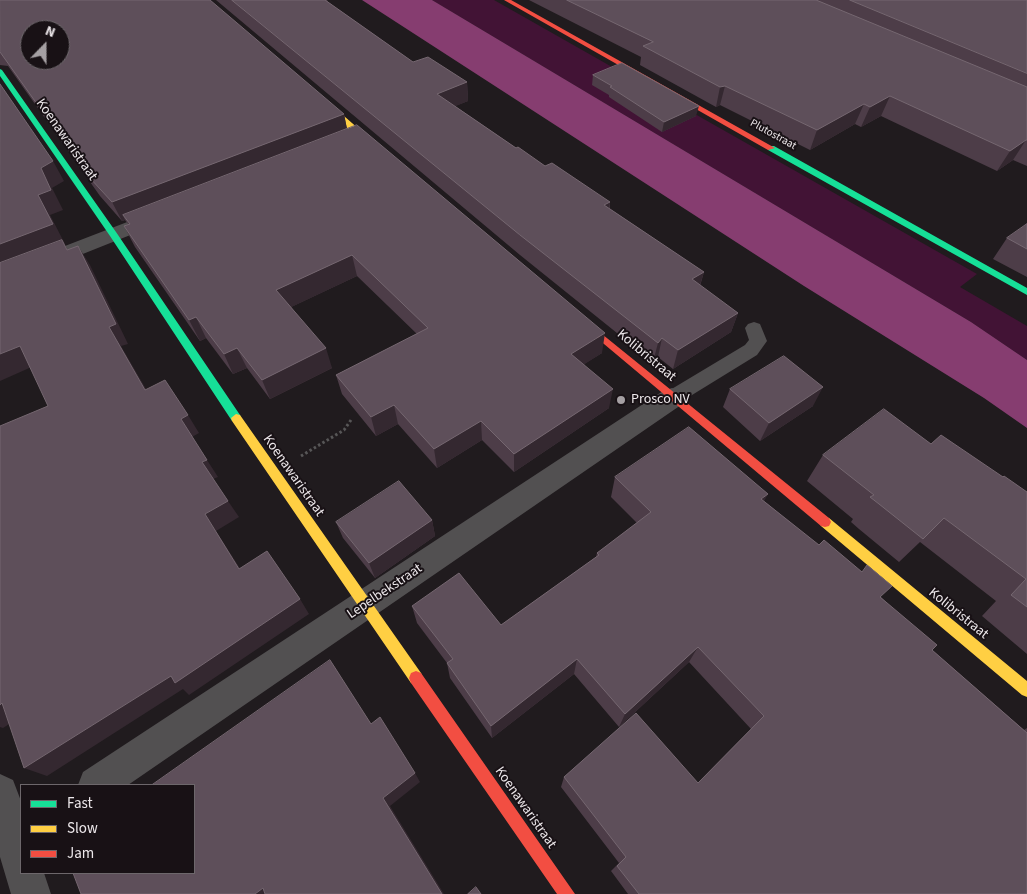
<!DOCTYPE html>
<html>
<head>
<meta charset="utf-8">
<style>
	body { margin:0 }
	#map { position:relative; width:1027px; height:894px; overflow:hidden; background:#201b1e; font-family:"Source Sans 3",sans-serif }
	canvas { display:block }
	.legend { position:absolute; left:20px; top:784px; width:175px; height:90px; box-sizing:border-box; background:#181115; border:1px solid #6d676b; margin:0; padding:6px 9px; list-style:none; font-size:15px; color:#ede8eb }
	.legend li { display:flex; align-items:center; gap:10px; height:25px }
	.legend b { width:25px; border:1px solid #6d676b }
	.north { position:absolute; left:20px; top:20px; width:50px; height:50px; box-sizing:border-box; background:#181115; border:1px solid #6d676b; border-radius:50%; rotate:22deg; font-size:14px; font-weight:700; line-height:20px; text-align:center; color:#ede8eb }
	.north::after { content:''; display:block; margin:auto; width:18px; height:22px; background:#a5a0a3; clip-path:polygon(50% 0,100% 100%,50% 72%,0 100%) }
</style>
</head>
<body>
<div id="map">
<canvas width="1027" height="894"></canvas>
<ul class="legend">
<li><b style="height:6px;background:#16e098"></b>Fast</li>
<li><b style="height:6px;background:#ffcf43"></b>Slow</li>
<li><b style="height:6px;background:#f24e42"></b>Jam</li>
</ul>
<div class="north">N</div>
</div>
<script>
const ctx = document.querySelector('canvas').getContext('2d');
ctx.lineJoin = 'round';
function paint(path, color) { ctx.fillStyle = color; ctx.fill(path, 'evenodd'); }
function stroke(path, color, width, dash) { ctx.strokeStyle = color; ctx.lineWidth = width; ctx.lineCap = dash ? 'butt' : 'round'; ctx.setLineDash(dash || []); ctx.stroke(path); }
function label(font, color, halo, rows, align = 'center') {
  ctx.font = font + ' "Source Sans 3",sans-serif'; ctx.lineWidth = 4; ctx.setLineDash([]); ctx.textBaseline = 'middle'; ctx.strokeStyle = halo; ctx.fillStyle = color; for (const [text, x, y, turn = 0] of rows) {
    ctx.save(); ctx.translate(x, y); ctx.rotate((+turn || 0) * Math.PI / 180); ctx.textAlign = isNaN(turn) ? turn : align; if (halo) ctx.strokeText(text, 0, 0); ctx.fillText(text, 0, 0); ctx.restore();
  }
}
const green = new Path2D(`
	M432 0H494L977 274 960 287 1027 326V360L971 322Z`);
const water = new Path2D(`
	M362 0H432L971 322 1027 360V428L984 398 804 286Z`);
const path = new Path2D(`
	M301 456 344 430 351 420`);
const lane = new Path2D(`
	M754 322 760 324 767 341 757 355 679 403 672 405 665 403 663 398 665 393 745 345 749 340 745 328 748 324Z`);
const street = new Path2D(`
	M161 209 168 210 171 215 168 220 0 287V271Z
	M672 388 681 391 685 398 681 405 128 785H78L83 772 663 391Z
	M0 774 13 780 21 801V873H44L51 894H11L0 857Z`);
const fast = new Path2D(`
	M0 69 2 70 116 232 240 415 241 418 240 421H232L110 236 0 76Z
	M768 146H774L1027 288V295L768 150Z`);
const slow = new Path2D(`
	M315 96H321L383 150V154H377L315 100Z
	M236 414 240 415 421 673 423 678 421 683 416 685 411 683 232 421 231 418Z
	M825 517 829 518 1027 681V697L1022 695 821 526 819 522 821 518Z`);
const jam = new Path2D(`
	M504 0H511L775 148 768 150Z
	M576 313 829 518 831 522 829 526 825 527 821 526 573 318 571 316Z
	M416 671 421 673 575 894H557L411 683 409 678 411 673Z`);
const wall = new Path2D(`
	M0 0 344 114 347 129 602 353 584 364 609 408 514 472 482 440 437 468 398 424 376 436 342 394 336 375 417 334 357 276 291 307 332 368 270 399 247 368 233 374 206 338 200 341 135 247 124 226 128 224 125 220 122 221 100 196 8 66 0 65Z
	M216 0H327L328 2 413 62 467 82 468 101 455 106 516 148 545 166 610 202V209L704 272 700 286 738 313 731 332 673 369 658 357 653 362 520 255Z
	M529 0H1027V166L1013 160 997 171 881 116 861 127 855 124 810 150 720 105 716 107 640 65 641 57Z
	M593 75 696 116 662 132 609 97V95L592 85Z
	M1027 224V277L993 259 1007 238Z
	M730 389 813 406 760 441 723 407Z
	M931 444 1003 477 1027 492V654L982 616 996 601 920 542 899 562 859 529 851 522 853 519 807 481 823 455Z
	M615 477 764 501 881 597 932 650 1024 730 1027 728V894H628L611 871 619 863 561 787 564 777 698 783 751 729 689 662 619 727 574 674 492 738 450 678 447 663 417 623 412 606 501 625 596 557 597 553 637 523 611 497Z
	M432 520 435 536 375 578 343 538 336 522Z`);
const shadedWall = new Path2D(`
	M467 82 468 101 439 113 437 94Z
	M725 86 720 105 716 107 720 87Z
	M890 96 881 116 861 127 870 107Z
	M864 104 855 124 810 150 817 130Z
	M699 106 696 116 662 132 664 122Z
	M344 114 348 134 123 215 125 220 122 221 112 202Z
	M1026 140 1013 160 997 171 1010 151Z
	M53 161 64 181 52 188 63 210 50 215 65 244H64L74 260 0 269V244L41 168Z
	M610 202 608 222 604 205Z
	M78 246 90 265 128 344 121 346 157 408 145 390 109 327Z
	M352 255 357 276 283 311 276 290Z
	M704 272 698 291 692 279Z
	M738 313 731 332 673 369 678 350Z
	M196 317 206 338 200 341 189 320Z
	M605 333 602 353 569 374 571 354Z
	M662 338 658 357 653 362 658 343Z
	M20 346 36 365 0 381V354Z
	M237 348 247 368 233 374 224 354Z
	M326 348 332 368 270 399 262 380Z
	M823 387 813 406 760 441 769 423Z
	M613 389 609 408 514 472V454Z
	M394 405 398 424 376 436 371 417Z
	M188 415 199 433 192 437 181 419Z
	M481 421 482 440 437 468 434 449Z
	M207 460 218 477 213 479 202 462Z
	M768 494 757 514 761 499Z
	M228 501 239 517 216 531 250 584 239 569 205 514Z
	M432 520 435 536 375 578 369 563Z
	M300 599 309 614 189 695 183 689 47 776 24 768 171 676Z
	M698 647 689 662 619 727 625 714Z
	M577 659 574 674 492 738 491 726Z
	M2 703 25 714 3 728 0 727V705Z
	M415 773 420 782 390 806 444 894H442L383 798Z
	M263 888 272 894H255Z`);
const building = new Path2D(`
	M0 0H210L344 114 112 202 89 177 0 52ZM30 30H60V60H30Z
	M232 0H325L413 62 428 57 467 82 437 94 516 148 518 147 545 166 552 163 610 202 604 205 704 272 692 279 738 313 678 350 662 338 658 343 520 235Z
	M567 0H816L1027 87V140H1026L1010 151 890 96 870 107 864 104 817 130 725 86 720 87 643 46 653 42Z
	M850 0H1027V73Z
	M622 63 699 106 664 122 610 87 612 86 593 75Z
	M0 84 53 161 41 168 51 190 38 195 53 224 0 244Z
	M357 125 605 333 571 354 613 389 514 454 481 421 434 449 394 405 371 417 336 375 428 328 352 255 276 290 326 348 262 380 237 348 224 354 196 317 189 320 124 226 130 224 123 215Z
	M1027 224V249L1007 238Z
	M62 240 67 250 78 246 116 324 109 327 145 390 165 380 188 415 181 419 207 460 202 462 228 501 205 514 239 569 267 551 300 599 175 683 171 676 24 768 2 703 0 705V426L48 406 20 346 0 354V263Z
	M784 356 823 387 769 423 730 389Z
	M884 409 931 444 941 435 1003 477 1004 476 1027 492V607L1011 595 1026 579 944 518 923 539 879 504 870 497 874 495 823 455Z
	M689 427 768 494 761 499 819 545 824 540 862 572 867 565 892 586 880 597 937 645 932 650 1027 733V894H639L617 866 626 857 564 777 636 713 698 783 764 716 698 647 625 714 577 659 491 726 447 663 453 659 412 606 459 573 501 625 599 555 597 553 651 512 615 477Z
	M399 481 432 520 369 563 336 522Z
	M330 660 371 724 380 717 415 773 383 798 442 894H265L263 888 255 894H81L73 873H194V785H152Z
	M476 887 481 894H468Z`);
const markers = [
	[621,400,5,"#a5a0a3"]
];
const farStreetnames = [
	["Plutostraat",773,135,29]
];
const streetNames = [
	["Koenawaristraat",66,140,55],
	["Kolibristraat",646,356,40],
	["Koenawaristraat",293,476,55],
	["Lepelbekstraat",385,592,-34],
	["Kolibristraat",958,614,39],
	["Koenawaristraat",525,808,55]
];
const poiNames = [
	["Prosco NV",631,400]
];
paint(green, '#421335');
paint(water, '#863d70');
stroke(path, '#575657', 3, [2.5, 2.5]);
paint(lane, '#525051');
paint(street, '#525051');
paint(fast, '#16e098');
paint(slow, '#ffcf43');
paint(jam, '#f24e42');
paint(wall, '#4d3d48');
paint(shadedWall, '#342830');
paint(building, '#5e4f5a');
stroke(building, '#756770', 1);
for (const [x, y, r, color] of markers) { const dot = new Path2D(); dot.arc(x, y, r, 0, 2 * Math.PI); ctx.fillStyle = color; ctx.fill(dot); stroke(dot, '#181115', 2); }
label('11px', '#ede8eb', '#181115', farStreetnames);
label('14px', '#ede8eb', '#181115', streetNames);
label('14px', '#ede8eb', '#181115', poiNames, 'left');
</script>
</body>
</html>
